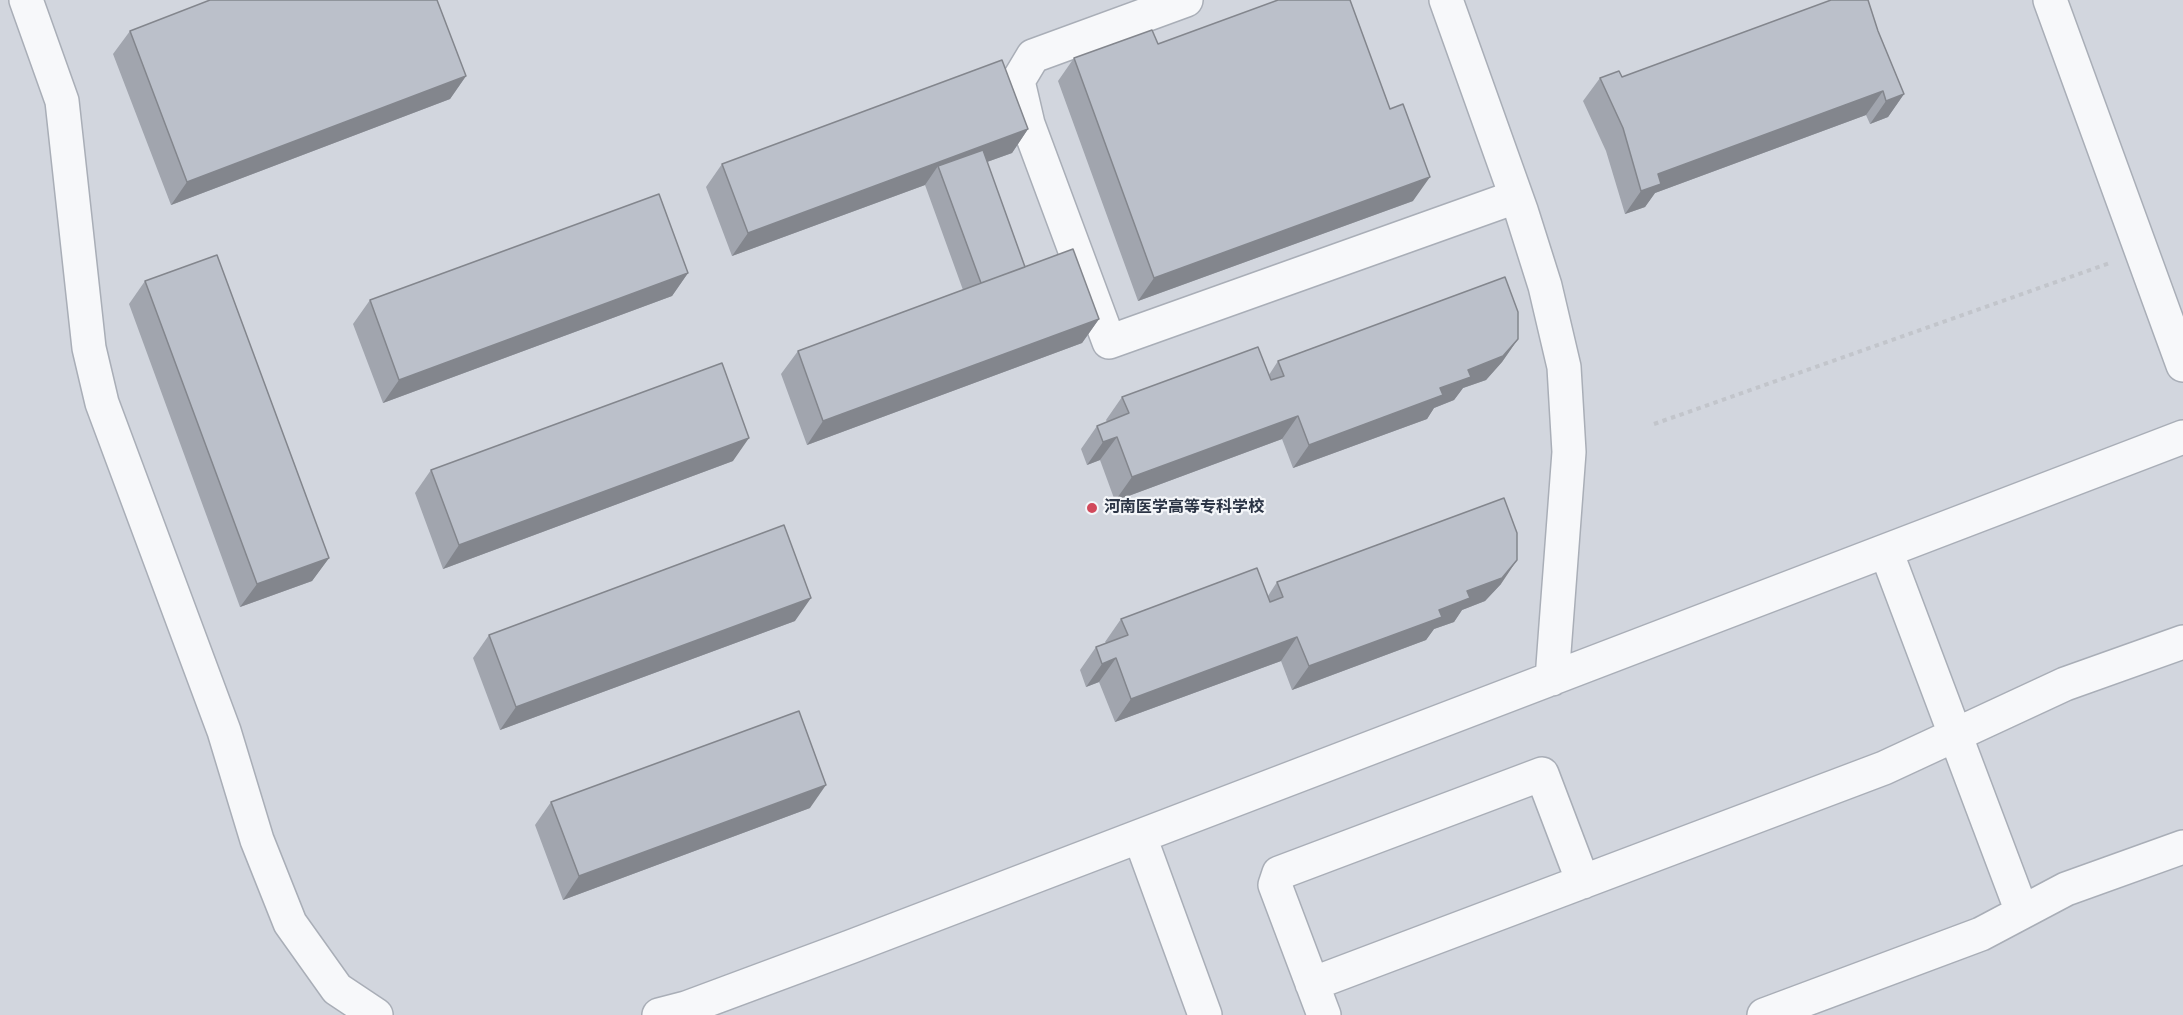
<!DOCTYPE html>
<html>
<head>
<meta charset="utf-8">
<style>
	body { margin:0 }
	canvas { display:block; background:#e4e7ec }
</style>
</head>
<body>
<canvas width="2183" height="1015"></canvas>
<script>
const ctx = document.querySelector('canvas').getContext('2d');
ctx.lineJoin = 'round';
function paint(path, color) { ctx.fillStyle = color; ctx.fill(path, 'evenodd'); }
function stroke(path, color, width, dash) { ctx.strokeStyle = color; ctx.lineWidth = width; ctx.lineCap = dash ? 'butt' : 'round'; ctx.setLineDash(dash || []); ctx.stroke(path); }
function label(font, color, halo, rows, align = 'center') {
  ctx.font = font + ' "Sofia Sans Condensed","Noto Sans SC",sans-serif'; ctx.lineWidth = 4.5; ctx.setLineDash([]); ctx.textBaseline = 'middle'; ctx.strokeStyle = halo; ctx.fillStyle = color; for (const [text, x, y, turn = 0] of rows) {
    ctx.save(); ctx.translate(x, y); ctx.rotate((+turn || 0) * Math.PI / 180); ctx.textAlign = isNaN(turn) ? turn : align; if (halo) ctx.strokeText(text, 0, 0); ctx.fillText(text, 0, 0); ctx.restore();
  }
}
const built = new Path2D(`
	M0 0H2183V1015H0Z`);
const path = new Path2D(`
	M1654 424 2110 263`);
const minor = new Path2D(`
	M26 0 62 101 89 348 102 403 224 731 257 840 290 923 337 989 376 1015
	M1186 0 1033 56 1018 81 1028 124 1109 342 1504 201
	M1446 0 1521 210 1545 286 1564 367 1569 452 1552 679
	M2050 0 2183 365
	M1886 551 2022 912
	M1140 837 1205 1015
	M1312 984 1884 768 2065 684 2183 642
	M659 1015 686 1008 850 947 2183 437
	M1324 1015 1275 885 1279 873 1542 774 1583 882
	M1764 1015 1981 934 2066 889 2183 847`);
const wall = new Path2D(`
	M130 31 466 76 450 99 171 205 113 54Z
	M1878 31 1904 94 1888 117 1870 124 1866 115 1655 193 1645 207 1625 214 1606 151 1583 101 1600 78 1622 77Z
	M1158 44 1413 201 1138 301 1058 81 1074 58Z
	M1028 129 1012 153 987 162 1025 267 1099 319 1082 343 807 445 781 374 798 351 963 290 925 185 732 256 706 187 722 164Z
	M688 273 672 296 383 403 353 324 370 300Z
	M145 281 329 558 312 581 240 607 129 304Z
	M1518 339 1502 362 1486 380 1463 388 1454 400 1434 408 1427 419 1293 468 1282 439 1115 501 1100 460 1087 465 1081 449 1097 426 1107 422 1106 420 1122 397 1269 375 1278 361Z
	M733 461 443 569 415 493 431 470Z
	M1277 582 1501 584 1485 601 1462 610 1454 622 1434 629 1426 640 1292 690 1281 661 1115 722 1099 682 1086 687 1080 670 1096 647 1106 643 1105 642 1121 619 1268 596Z
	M795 621 500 730 473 658 489 635Z
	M551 802 810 808 563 900 535 825Z`);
const shadedWall = new Path2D(`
	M466 76 450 99 171 205 187 182Z
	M1883 91 1866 115 1655 193 1645 207 1625 214 1641 191 1658 174Z
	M1904 94 1888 117 1870 124 1886 101Z
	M1028 129 1012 153 942 178 938 166 925 185 732 256 748 233Z
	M1430 177 1413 201 1138 301 1154 278Z
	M688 273 672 296 383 403 399 380Z
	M1099 319 1082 343 807 445 823 421Z
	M1518 339 1502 362 1486 380 1463 388 1454 400 1434 408 1427 419 1293 468 1309 445 1440 388 1468 370Z
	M1298 416 1282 439 1115 501 1132 477Z
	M1117 437 1100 460 1087 465 1103 442Z
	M749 438 733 461 443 569 459 545Z
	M329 558 312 581 240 607 257 584Z
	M1517 560 1501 584 1485 601 1462 610 1454 622 1434 629 1426 640 1292 690 1309 666 1439 610 1467 591Z
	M811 598 795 621 500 730 516 707Z
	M1297 637 1281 661 1115 722 1131 699Z
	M1116 658 1099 682 1086 687 1102 664Z
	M826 785 810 808 563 900 579 876Z`);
const building = new Path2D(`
	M210 0H437L466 76 187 182 130 31Z
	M1278 0H1350L1390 109 1403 104 1430 177 1154 278 1074 58 1152 30 1158 44Z
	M1831 0H1868L1878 31 1904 94 1886 101 1883 91 1658 174 1661 184 1641 191 1623 128 1600 78 1619 71 1622 77Z
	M1002 60 1028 129 748 233 722 164Z
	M983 150 1025 267 981 283 938 166Z
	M659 194 688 273 399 380 370 300Z
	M1073 249 1099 319 823 421 798 351Z
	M217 255 329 558 257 584 145 281Z
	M1505 277 1518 312V339L1503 356 1468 370 1471 377 1440 388 1443 395 1309 445 1298 416 1132 477 1117 437 1103 442 1097 426 1129 413 1122 397 1258 347 1271 380 1284 376 1278 361Z
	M722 363 749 438 459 545 431 470Z
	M1504 498 1517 533V560L1502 578 1467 591 1470 598 1439 610 1442 617 1309 666 1297 637 1131 699 1116 658 1102 664 1096 647 1128 635 1121 619 1257 568 1270 602 1283 597 1277 582Z
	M784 525 811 598 516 707 489 635Z
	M799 711 826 785 579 876 551 802Z`);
const markers = [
	[1092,508,6,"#d1495b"]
];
const poiNames = [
	["河南医学高等专科学校",1104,508]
];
paint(built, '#d2d6de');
stroke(minor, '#a9aeb7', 36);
stroke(path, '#c2c5cb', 4, [4.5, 4.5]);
stroke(minor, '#f7f8fa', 33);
paint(wall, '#a1a5ae');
paint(shadedWall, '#83868d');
paint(building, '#bbc0ca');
stroke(building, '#83868d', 1.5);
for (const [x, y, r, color] of markers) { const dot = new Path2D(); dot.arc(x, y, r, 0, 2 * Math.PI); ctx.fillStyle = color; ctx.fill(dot); stroke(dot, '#f4f6f9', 2); }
label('bold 16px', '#2b3445', '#f4f6f9', poiNames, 'left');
</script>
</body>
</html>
